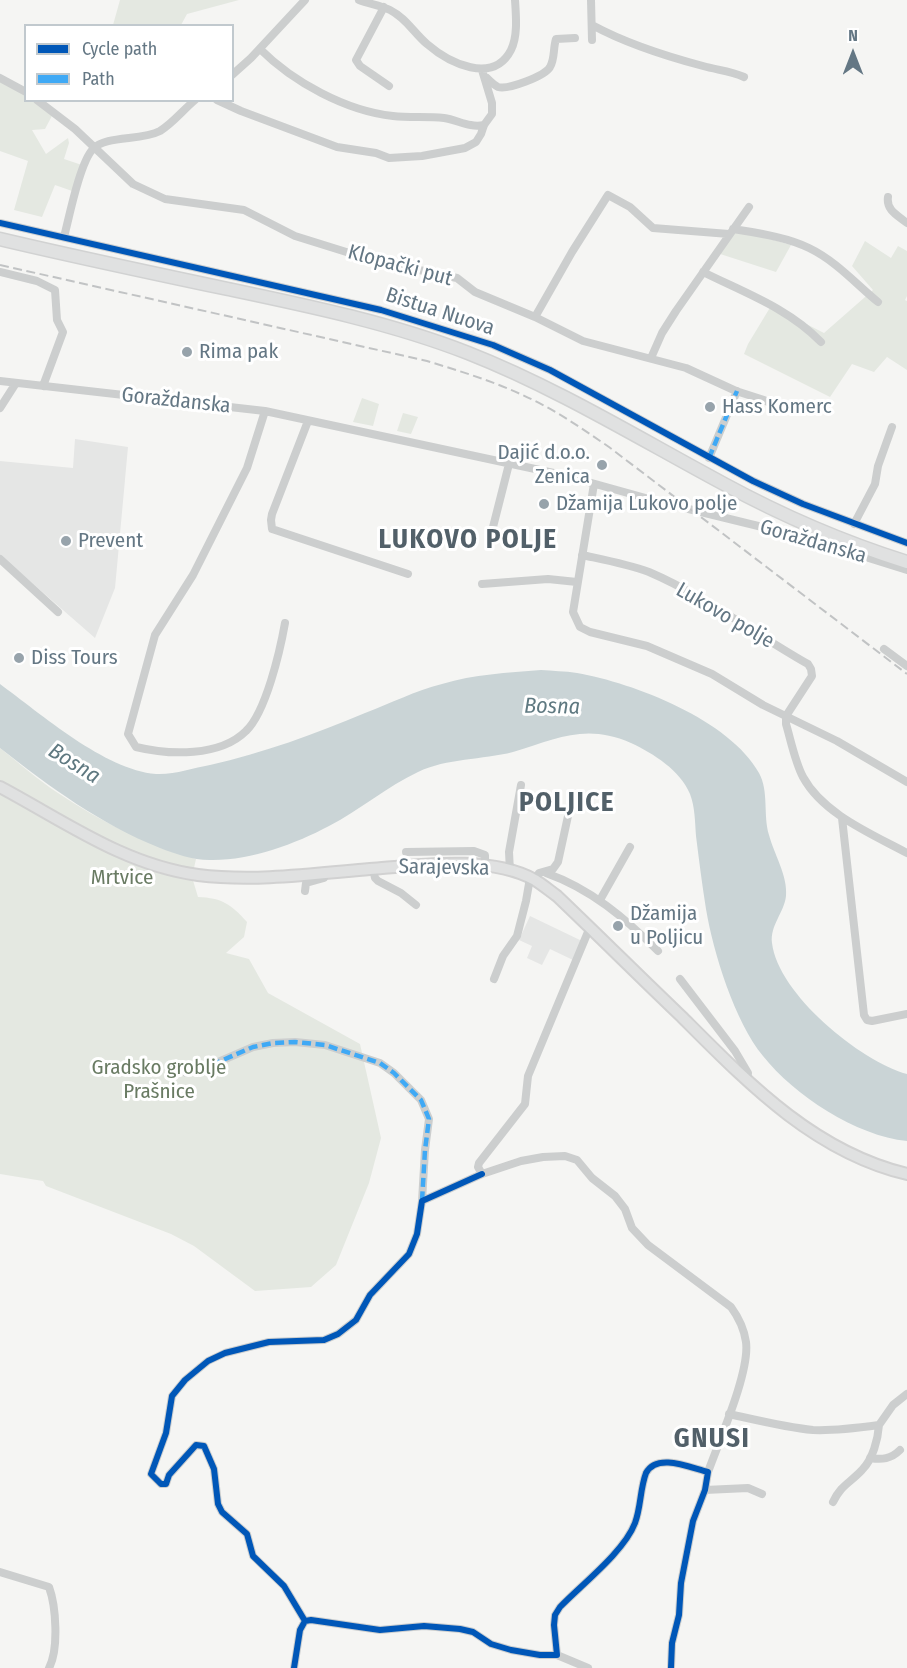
<!DOCTYPE html>
<html>
<head>
<meta charset="utf-8">
<style>
	body { margin:0 }
	#map { position:relative; width:907px; height:1668px; overflow:hidden; background:#f5f5f3; font-family:"Fira Sans Condensed",sans-serif }
	canvas { display:block }
	.legend { position:absolute; left:24px; top:24px; width:210px; height:78px; box-sizing:border-box; background:#fff; border:2px solid #c1c9ce; margin:0; padding:8px 10px; list-style:none; font-size:18px; color:#647784 }
	.legend li { display:flex; align-items:center; gap:12px; height:30px }
	.legend b { width:30px; border:2px solid #c1c9ce }
	.north { position:absolute; left:823px; top:24px; width:60px; height:60px; -webkit-text-stroke:4px #fff; paint-order:stroke; rotate:0deg; font-size:16px; font-weight:700; line-height:24px; text-align:center; color:#647784 }
	.north::after { content:''; display:block; margin:auto; width:21px; height:27px; background:#647784; clip-path:polygon(50% 0,100% 100%,50% 72%,0 100%) }
</style>
</head>
<body>
<div id="map">
<canvas width="907" height="1668"></canvas>
<ul class="legend">
<li><b style="height:8px;background:#0057b8"></b>Cycle path</li>
<li><b style="height:8px;background:#3fa9f5"></b>Path</li>
</ul>
<div class="north">N</div>
</div>
<script>
const ctx = document.querySelector('canvas').getContext('2d');
ctx.lineJoin = 'round';
function paint(path, color) { ctx.fillStyle = color; ctx.fill(path, 'evenodd'); }
function stroke(path, color, width, dash) { ctx.strokeStyle = color; ctx.lineWidth = width; ctx.lineCap = dash ? 'butt' : 'round'; ctx.setLineDash(dash || []); ctx.stroke(path); }
function label(font, color, halo, rows, align = 'center') {
  ctx.font = font + ' "Fira Sans Condensed",sans-serif'; ctx.lineWidth = 6; ctx.setLineDash([]); ctx.textBaseline = 'middle'; ctx.strokeStyle = halo; ctx.fillStyle = color; for (const [text, x, y, turn = 0] of rows) {
    ctx.save(); ctx.translate(x, y); ctx.rotate((+turn || 0) * Math.PI / 180); ctx.textAlign = isNaN(turn) ? turn : align; if (halo) ctx.strokeText(text, 0, 0); ctx.fillText(text, 0, 0); ctx.restore();
  }
}
const built = new Path2D(`
	M75 439 128 447 115 588 95 638 0 555V461L73 468Z
	M530 916 582 941 573 960 550 949 542 965 527 958 532 946 519 940Z`);
const green = new Path2D(`
	M120 0H239L187 14 181 25H113Z
	M0 81 25 90 26 100 39 101 54 112 45 129 32 130 46 154 68 138 69 143 64 159 82 165 75 192 55 185 42 217 14 210 28 161 0 151Z
	M736 232 749 233 791 245 776 272 717 253Z
	M865 241 891 258 898 246 907 251V296L905 300 907 301V370L887 357 874 372 852 364 830 397 744 354 748 344 771 306 824 333 873 290 852 266Z
	M362 398 379 404 373 426 353 422Z
	M403 413 418 417 411 434 397 431Z
	M0 748C19 763 38 780 58 793 101 822 147 844 196 859L192 877 198 897C222 898 231 904 247 922L244 937 226 953 249 959 268 993 360 1044 381 1138 369 1183 336 1265 311 1287 255 1291 194 1246 171 1234 46 1186 43 1181 0 1174Z`);
const water = new Path2D(`
	M541 670C552 671 565 671 577 673 634 683 730 720 759 773 769 791 763 815 769 835 774 854 788 876 786 896 784 913 770 925 772 943 778 994 860 1061 907 1074V1141C856 1136 794 1095 763 1056 735 1022 713 952 706 909 702 884 699 860 696 836 695 822 695 807 690 794 680 770 654 754 631 743 585 723 557 739 513 752 482 760 447 758 418 772 388 786 360 810 329 826 295 844 252 860 213 860 195 861 176 854 160 848 100 824 50 787 0 748V684C41 714 105 770 156 774 174 775 193 768 210 765 263 753 315 734 365 713 391 703 415 691 442 684 474 674 507 673 541 670Z`);
const minor = new Path2D(`
	M359 0C369 4 380 5 390 10 406 18 414 33 427 44 449 63 493 85 511 50 518 36 516 16 515 0
	M591 0 592 40
	M384 7 356 60 360 66 389 86
	M592 25C627 44 665 56 703 66 717 70 731 71 744 77
	M260 49C293 82 346 111 393 116 410 118 427 116 444 118 458 120 469 128 484 125
	M232 75 251 58 305 0
	M0 78 26 92
	M487 78C490 81 494 85 498 87 508 90 545 76 550 67 555 59 553 48 556 39L575 38
	M37 100 75 129 133 184 165 199 244 210 295 236 372 260 457 278 475 292 535 317 583 341 686 368 736 391 764 400 781 409
	M217 100 241 111 337 147 376 153 389 158 422 156 465 148 476 142 481 134 484 125 492 114V103L482 70
	M888 197C886 210 897 215 907 223
	M0 223 381 310 493 345 550 370 753 481 803 504 907 543
	M733 229C757 233 787 237 809 248 836 261 856 284 878 302
	M64 237C69 218 80 162 93 149 106 135 141 141 160 131 173 123 183 110 195 100
	M0 272 37 281 55 290 57 320 63 332 43 386
	M703 272C745 293 788 308 821 342
	M535 317 572 252 608 195 630 207 653 228 729 234
	M651 358 662 333 676 311 749 207
	M0 381 265 411 563 475 660 502 795 535 907 570
	M0 408 16 383
	M265 411 247 468 193 575 155 635 128 734 136 747C169 755 220 757 246 731 266 712 280 651 285 623
	M308 421 272 514 271 520 272 529 408 574
	M709 458 737 391
	M594 484 573 612 580 627 590 632 647 646 712 674 763 705 837 741 907 782
	M854 524 875 484 878 466 892 427
	M492 531 509 464
	M582 555C605 560 627 564 649 572 705 596 755 634 808 664L811 669 812 676 786 716V724C791 741 795 762 803 777 823 814 872 834 907 853
	M0 559 58 612
	M482 584 548 579 577 582
	M884 649 907 666
	M842 818 864 1015 867 1020 872 1021 907 1014
	M406 852 474 851 485 855V865
	M373 869 375 878 378 881 401 893 416 905
	M510 871 509 852 521 785
	M546 873C591 889 625 918 658 951
	M535 880 539 873 553 869 558 862 573 793
	M305 891 306 883 324 878 325 873
	M600 900 630 847
	M590 927 528 1076 525 1104 479 1163 478 1167 482 1174 521 1161 543 1157 565 1156 577 1160 592 1178 615 1196 625 1209 632 1228 648 1245 731 1307C739 1318 744 1328 746 1342 750 1372 719 1441 708 1472
	M494 979 503 956 517 936 526 901 530 878
	M680 979 735 1051 748 1073 747 1080
	M186 1073 209 1066 253 1047 273 1043 295 1042 325 1045 380 1063 394 1073 421 1100 429 1119 425 1150 422 1201
	M729 1414C757 1420 784 1427 813 1430 835 1431 857 1428 879 1425L893 1405 907 1394
	M870 1458C882 1460 891 1459 900 1450
	M705 1490 748 1488 762 1494
	M833 1502C841 1485 850 1483 862 1470 873 1459 878 1439 879 1425
	M0 1572 49 1587C56 1606 59 1649 49 1668
	M305 1621 284 1586 253 1556 247 1534 222 1512 218 1504 214 1469 204 1446 196 1445 169 1475 166 1484H161L151 1474 166 1433 172 1396 185 1380 208 1361 225 1353 269 1342 324 1340 338 1334 356 1320 370 1295 409 1254 417 1234 422 1201 482 1174
	M557 1655 588 1668
	M294 1668 300 1630 305 1621 311 1620 380 1630 424 1626 460 1629 473 1632 491 1644 511 1650 540 1655H557L554 1625 555 1615 560 1607C581 1585 624 1552 635 1523 641 1507 640 1489 646 1473 657 1452 691 1468 708 1472L705 1490 693 1521 681 1583 679 1615 672 1643 671 1668`);
const major = new Path2D(`
	M0 787C64 821 124 865 198 875 254 882 313 874 370 869 420 865 490 855 535 880 543 885 550 891 557 896 599 936 640 977 682 1017 747 1082 814 1152 907 1174`);
const highway = new Path2D(`
	M0 239C76 257 152 273 228 289 309 306 391 323 468 353 557 388 640 439 724 484 783 516 843 542 907 562`);
const rail = new Path2D(`
	M0 265 427 361C463 372 499 383 533 400 560 413 584 430 609 447L907 674`);
const quiet = new Path2D(`
	M709 458 737 391
	M186 1073 209 1066 253 1047 273 1043 295 1042 325 1045 380 1063 394 1073 421 1100 429 1119 425 1150 422 1201`);
const cycleway = new Path2D(`
	M0 223 381 310 493 345 550 370 753 481 803 504 907 543
	M305 1621 284 1586 253 1556 247 1534 222 1512 218 1504 214 1469 204 1446 196 1445 169 1475 166 1484H161L151 1474 166 1433 172 1396 185 1380 208 1361 225 1353 269 1342 324 1340 338 1334 356 1320 370 1295 409 1254 417 1234 422 1201 482 1174
	M294 1668 300 1630 305 1621 311 1620 380 1630 424 1626 460 1629 473 1632 491 1644 511 1650 540 1655H557L554 1625 555 1615 560 1607C581 1585 624 1552 635 1523 641 1507 640 1489 646 1473 657 1452 691 1468 708 1472L705 1490 693 1521 681 1583 679 1615 672 1643 671 1668`);
const markers = [
	[187,352,6,"#97a3ab"],
	[710,407,6,"#97a3ab"],
	[602,465,6,"#97a3ab"],
	[544,504,6,"#97a3ab"],
	[66,541,6,"#97a3ab"],
	[19,658,6,"#97a3ab"],
	[618,926,6,"#97a3ab"]
];
const streetNames = [
	["Klopački put",400,266,15],
	["Bistua Nuova",440,312,18],
	["Goraždanska",176,401,6],
	["Goraždanska",813,542,16],
	["Lukovo polje",725,616,30],
	["Sarajevska",444,868,1]
];
const poiNames = [
	["Rima pak",199,352],
	["Hass Komerc",722,407],
	["Dajić d.o.o.",590,453,"right"],
	["Zenica",590,477,"right"],
	["Džamija Lukovo polje",556,504],
	["Prevent",78,541],
	["Diss Tours",31,658],
	["Džamija",630,914],
	["u Poljicu",630,938]
];
const parkNames = [
	["Mrtvice",122,878],
	["Gradsko groblje",159,1068],
	["Prašnice",159,1092]
];
const waterNames = [
	["Bosna",552,707,1],
	["Bosna",74,764,32]
];
const districtNames = [
	["LUKOVO POLJE",468,540],
	["POLJICE",567,803],
	["GNUSI",712,1439]
];
paint(built, '#e5e6e5');
paint(green, '#e4e8e1');
paint(water, '#cad4d6');
stroke(major, '#d1d1d1', 14);
stroke(highway, '#d1d2d2', 15);
stroke(minor, '#cccece', 8);
stroke(major, '#e0e1e1', 10);
stroke(highway, '#e0e1e1', 12);
stroke(rail, '#c1c3c4', 2, [9, 4.5]);
stroke(quiet, '#3fa9f5', 4.5, [9, 4.5]);
stroke(cycleway, '#0057b8', 6);
for (const [x, y, r, color] of markers) { const dot = new Path2D(); dot.arc(x, y, r, 0, 2 * Math.PI); ctx.fillStyle = color; ctx.fill(dot); stroke(dot, '#fff', 2); }
label('21px', '#647784', '#fff', streetNames);
label('21px', '#647784', '#fff', poiNames, 'left');
label('21px', '#697b63', '#fff', parkNames);
label('italic 22px', '#5f7981', '#fff', waterNames);
ctx.letterSpacing = '1.5px';
label('bold 27px', '#526069', '#fff', districtNames);
ctx.letterSpacing = '0px';
</script>
</body>
</html>
